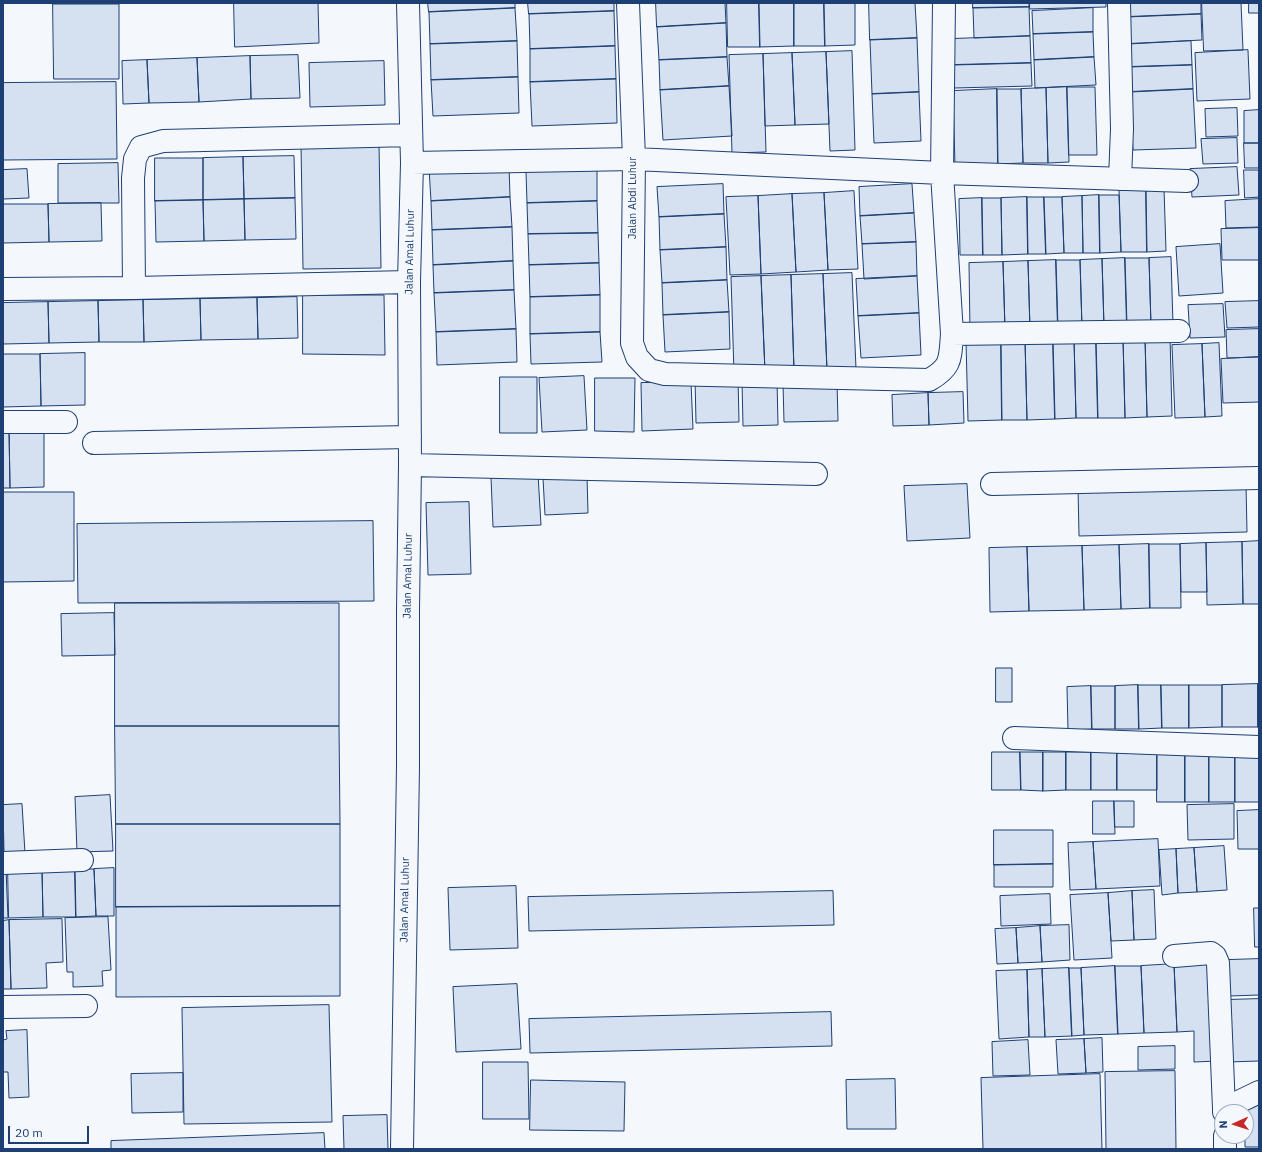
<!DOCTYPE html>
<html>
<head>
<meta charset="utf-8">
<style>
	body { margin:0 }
	#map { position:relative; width:1262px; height:1152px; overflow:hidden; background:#f4f7fb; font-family:"IBM Plex Sans",sans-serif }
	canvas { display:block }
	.frame { position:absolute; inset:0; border:4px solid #1d3f73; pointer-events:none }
	.north { position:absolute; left:1214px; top:1104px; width:40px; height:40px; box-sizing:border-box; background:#f4f7fb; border:1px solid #9eadc5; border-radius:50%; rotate:267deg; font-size:11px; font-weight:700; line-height:16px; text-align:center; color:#1d3f73 }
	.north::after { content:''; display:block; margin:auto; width:14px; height:18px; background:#c62828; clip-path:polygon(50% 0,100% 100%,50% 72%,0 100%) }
	.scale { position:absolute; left:8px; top:1126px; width:81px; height:18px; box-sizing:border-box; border:2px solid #1d3f73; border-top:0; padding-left:5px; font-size:12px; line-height:14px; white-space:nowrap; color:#1d3f73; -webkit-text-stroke:3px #f4f7fb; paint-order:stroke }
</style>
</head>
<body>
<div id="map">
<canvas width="1262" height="1152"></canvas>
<div class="frame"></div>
<div class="north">N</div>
<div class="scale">20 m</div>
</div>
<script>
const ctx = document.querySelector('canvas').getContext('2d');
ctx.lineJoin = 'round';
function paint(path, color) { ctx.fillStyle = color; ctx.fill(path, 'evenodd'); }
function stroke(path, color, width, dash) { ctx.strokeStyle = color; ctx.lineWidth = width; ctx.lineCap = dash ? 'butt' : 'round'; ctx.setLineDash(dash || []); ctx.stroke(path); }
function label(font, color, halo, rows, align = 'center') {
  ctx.font = font + ' "IBM Plex Sans",sans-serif'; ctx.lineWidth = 3; ctx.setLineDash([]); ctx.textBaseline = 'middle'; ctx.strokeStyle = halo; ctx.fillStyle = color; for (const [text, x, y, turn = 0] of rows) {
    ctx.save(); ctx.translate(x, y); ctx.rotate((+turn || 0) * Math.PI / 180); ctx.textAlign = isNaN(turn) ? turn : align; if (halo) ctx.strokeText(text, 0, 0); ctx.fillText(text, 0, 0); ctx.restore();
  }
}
const building = new Path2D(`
	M234 3H318L319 43 235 47Z
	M428 3H515V8L429 12Z
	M528 3H614V11L529 14Z
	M656 3H725L726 23 657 27Z
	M727 3H759L760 47H728Z
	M759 3H794V46L760 47Z
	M794 3H824L825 46H794Z
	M824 3H855V45L825 46Z
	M869 3H915L917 38 870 40Z
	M973 3H1029V7L973 8Z
	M1030 3H1106V7L1030 9Z
	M1127 3H1201V14L1127 17Z
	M1202 3H1241L1243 50 1204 51Z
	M1249 3H1259V13H1249Z
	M53 4H119V79H54Z
	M1029 7 1030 36 974 38 973 8Z
	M515 8 517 41 430 44 429 12Z
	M1093 8V32L1033 34 1032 11Z
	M614 11 615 46 530 49 529 14Z
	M1201 14 1202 40 1128 44 1127 17Z
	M726 23 727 57 659 60 657 27Z
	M1093 32 1094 57 1034 60 1033 34Z
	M1030 36 1031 63 953 65 952 39Z
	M917 38 919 92 872 94 870 40Z
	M517 41 518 77 431 80 430 44Z
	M1191 41 1192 65 1129 67 1128 44Z
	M615 46 616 79 530 82V49Z
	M1248 50 1250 99 1197 101 1195 53Z
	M852 51 855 150 830 151 826 52Z
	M826 52 829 124 795 125 792 53Z
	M792 53 795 125 765 126 763 54Z
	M763 54 766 152 732 153 729 55Z
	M298 55 300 98 251 99 250 56Z
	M250 56 251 99 199 102 197 58Z
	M727 57 729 86 660 90 659 60Z
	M1094 57 1096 85 1035 88 1034 60Z
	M197 58 199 102 149 103 147 60Z
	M147 60 149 103 123 104 122 61Z
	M384 61 385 105 310 107 309 63Z
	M1031 63 1032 86 954 88 953 65Z
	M1192 65 1193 89 1130 92 1129 67Z
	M518 77 519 113 433 116 431 80Z
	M616 79 617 123 532 126 530 82Z
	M116 82 117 159 3 160V83Z
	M729 86 732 136 663 140 660 90Z
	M1067 87 1069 162 1048 163 1046 88Z
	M1067 87H1095L1097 155H1069Z
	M1046 88 1048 163H1023L1021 89Z
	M997 89H1021L1023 163 998 164Z
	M997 89 998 164 955 166 953 91Z
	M1193 89 1196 148 1133 150 1130 92Z
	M919 92 921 141 874 143 872 94Z
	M1237 108 1238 136 1206 137 1205 109Z
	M1259 110V143H1244V111Z
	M1237 138 1238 163 1203 164 1201 139Z
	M379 142 381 268 303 269 301 143Z
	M1244 143H1259V168H1245Z
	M294 156 295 198 244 199 243 157Z
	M243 157 244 199 203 200V158Z
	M155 158H203V200L155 201Z
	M118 163 119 203H58V164Z
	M509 165 510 197 431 201 429 168Z
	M1237 167 1239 195 1192 197 1190 169Z
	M27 169 29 198 3 199V170Z
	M597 170V201L527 203 526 172Z
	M1244 170H1259V197L1245 198Z
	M723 184 724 214 659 217 657 187Z
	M912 184 914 213 860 216 859 187Z
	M1146 188 1147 252H1121L1119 189Z
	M1146 188H1164L1166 251 1147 252Z
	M854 191 858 269 828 270 824 193Z
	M824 193 828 270 796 272 792 194Z
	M792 194 796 272 761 274 758 196Z
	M1099 195H1119L1121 252 1100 253Z
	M1099 195 1100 253H1083L1082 196Z
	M758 196 761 274 730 275 726 197Z
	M1082 196 1083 253H1064L1062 197Z
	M510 197 512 227 432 230 431 201Z
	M1027 197H1044L1046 254H1028Z
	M1027 197 1028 254 1002 255 1001 198Z
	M1044 197H1062L1064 253 1046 254Z
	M295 198 296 239 245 240 244 199Z
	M982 198 983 255H960L959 199Z
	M982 198H1001L1002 255H983Z
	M244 199 245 240 204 241 203 200Z
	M1259 199V227L1226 228 1225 201Z
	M203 200 204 241 156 242 155 201Z
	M597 201 598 233 528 234 527 203Z
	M101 203 102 241 49 242 48 204Z
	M3 204H48L49 242 3 243Z
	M914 213 916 242 862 244 860 216Z
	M724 214 726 247 660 250 659 217Z
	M512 227 513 261 433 265 432 230Z
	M1259 228V260H1222L1221 229Z
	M598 233 599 263 529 265 528 234Z
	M916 242 917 276 864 279 862 244Z
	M1220 244 1223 293 1179 296 1176 247Z
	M726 247 727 280 662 283 660 250Z
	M1171 257 1173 325 1151 326 1149 258Z
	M1125 258H1149L1151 326H1127Z
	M1125 258 1127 326 1104 327 1102 259Z
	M1102 259 1104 327 1082 328 1080 260Z
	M1056 260H1080L1082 328 1058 329Z
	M1056 260 1058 329 1030 330 1028 261Z
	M513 261 514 290 434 293 433 265Z
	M1028 261 1030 330H1005L1003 262Z
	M1003 262 1005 330 970 332 969 263Z
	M599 263 600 295 530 297 529 265Z
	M852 273 856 369 827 370 823 274Z
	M823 274 827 370 794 371 791 275Z
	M791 275 794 371 765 372 761 276Z
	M761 276 765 372 734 373 731 277Z
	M917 276 919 313 858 316 856 279Z
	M727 280 729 312 663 315 662 283Z
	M514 290 516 329 436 332 434 293Z
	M303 295H384L385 355 303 354Z
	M600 295V332L530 334V297Z
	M297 297 298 338 258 339 257 298Z
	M257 298 258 339 201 340 200 299Z
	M200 299 201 340 144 342 143 300Z
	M143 300 144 342H99L98 301Z
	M98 301 99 342 49 343 48 302Z
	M1259 301V327L1227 328 1225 302Z
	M48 302 49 343 3 344V303Z
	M1223 304 1225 337 1190 338 1188 305Z
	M729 312 730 349 665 352 663 315Z
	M919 313 921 355 861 358 858 316Z
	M516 329 517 362 437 365 436 332Z
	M1259 329V357L1227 358 1226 330Z
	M600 332 602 362 531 364 530 334Z
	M1170 336 1172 416 1147 417 1145 337Z
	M1145 337 1147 417 1125 418 1123 338Z
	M1096 338H1123L1125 418H1098Z
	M1096 338 1098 418H1076L1074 339Z
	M1053 339H1074L1076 418 1055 419Z
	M1053 339 1055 419 1027 420 1025 340Z
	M1001 340 1002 420 968 421 966 341Z
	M1001 340H1025L1027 420H1002Z
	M1219 343 1222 416 1205 417 1202 344Z
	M1202 344 1205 417 1175 418 1172 345Z
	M85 353V405L41 406 40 354Z
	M3 354H40L41 406 3 407Z
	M1259 357V402L1223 403 1221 359Z
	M584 376 587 430 542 432 539 378Z
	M500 377H537V433H500Z
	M738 377 739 422 696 423 695 378Z
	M595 378H635L634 432 595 431Z
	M777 380 778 425 743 426 742 381Z
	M691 382 693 429 642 431 641 383Z
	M837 382 838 421 784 422 783 383Z
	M963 392 964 423 929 425 928 393Z
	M928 393 929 425 893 426 892 395Z
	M44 428V487L10 488 9 429Z
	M3 429H9L10 488H3Z
	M538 474 541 525 493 527 491 477Z
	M587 476 588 513 545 515 543 478Z
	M967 484 970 538 907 541 904 486Z
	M1246 484 1247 532 1079 536 1078 488Z
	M3 492H74V581L3 582Z
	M469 502 471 574 428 575 426 503Z
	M373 521 374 601 78 603 77 524Z
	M1259 541V604H1243L1242 542Z
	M1242 542 1243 604 1207 605 1206 543Z
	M1206 543 1207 592H1181L1180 544Z
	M1149 544H1180L1181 608H1150Z
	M1149 544 1150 608 1121 609 1119 545Z
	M1119 545 1121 609 1084 610 1082 546Z
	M1082 546 1084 610 1029 611 1027 547Z
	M1027 547 1029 611 990 612 989 548Z
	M115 603H339V726H115Z
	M114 613 115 655 62 656 61 614Z
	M996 668H1012V702H996Z
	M1258 684H1259V727H1258Z
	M1258 684V727H1222V685Z
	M1138 685H1161L1162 728 1139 729Z
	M1138 685 1139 729H1115V686Z
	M1161 685H1189V728H1162Z
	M1189 685H1222V727L1189 728Z
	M1091 686 1092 729 1068 730 1067 687Z
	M1091 686H1115V729H1092Z
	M115 726H339L340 824H116Z
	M992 752H1020L1021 790H992Z
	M1020 752H1043V791L1021 790Z
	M1043 752H1066V790L1043 791Z
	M1066 752H1091V790H1066Z
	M1091 752H1117V790H1091Z
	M1117 752H1157V790H1117Z
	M1157 752H1185V802H1157Z
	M1185 752H1209V802H1185Z
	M1209 752H1235V802H1209Z
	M1235 752H1259V802H1235Z
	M110 795 113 851 77 852 75 797Z
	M1093 801H1114L1115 834H1093Z
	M1114 801H1134V827H1115Z
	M22 804 25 853 4 854 3 805Z
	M1234 804V839L1188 840 1187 805Z
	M1259 810V849H1238L1237 811Z
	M116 824H340V906L116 907Z
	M994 830H1053V864L994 865Z
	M1158 839 1160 886 1096 889 1093 842Z
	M1093 842 1096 889 1070 890 1068 843Z
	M1224 846 1227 890 1197 892 1194 848Z
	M1194 848 1197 892 1178 893 1176 849Z
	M1176 849 1178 893 1162 895 1159 850Z
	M1053 864V887H994V865Z
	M114 868V916H96L94 869Z
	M3 869H6L8 918H3Z
	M75 869H94L96 916 76 917Z
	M75 869 76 917H43L42 870Z
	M8 870H42L43 917 9 918Z
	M516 886 518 948 450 950 448 888Z
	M1154 890 1156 939 1134 940 1132 891Z
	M833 891 834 925 529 931 528 897Z
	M1132 891 1134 940 1111 941 1108 893Z
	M1108 893 1112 958 1074 960 1070 895Z
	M1050 894 1051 924 1001 926 1000 896Z
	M340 906V996L116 997V907Z
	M1254 908H1259V947H1255Z
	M108 917 111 970 102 971 103 986 73 987V972H67L65 918Z
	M62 919 63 962 46 963 47 988 11 989 9 920Z
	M9 920 11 989H3V921Z
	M1069 925 1070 960 1042 962 1040 926Z
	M1040 926 1042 962 1018 963 1016 928Z
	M1016 928 1018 963 997 964 995 929Z
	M1259 959V995L1229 996 1228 960Z
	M1213 963 1217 1061 1194 1062V1031L1177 1032 1174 964Z
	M1174 964 1177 1032 1144 1033 1141 966Z
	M1115 966H1141L1144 1033 1118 1034Z
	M1115 966 1118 1034 1084 1035 1081 968Z
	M1069 968H1081L1084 1035 1072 1036Z
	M1069 968 1072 1036 1045 1037 1042 969Z
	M1042 969 1045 1037H1029L1027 970Z
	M1027 970 1029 1037 999 1039 996 971Z
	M517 984 521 1049 456 1052 453 987Z
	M1259 999V1061L1227 1062 1225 1000Z
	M329 1005 332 1122 184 1124 182 1008Z
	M831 1012 832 1046 530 1053 529 1019Z
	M27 1030 29 1097 9 1098 8 1072H3V1040L7 1039 6 1031Z
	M1102 1038 1103 1072 1086 1073 1084 1039Z
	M1084 1039 1086 1073 1058 1074 1056 1040Z
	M1028 1040 1030 1075 993 1076 992 1042Z
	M1175 1046V1069L1138 1070V1047Z
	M483 1062H528L529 1119H483Z
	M1175 1071 1176 1149H1106L1105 1072Z
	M183 1073V1112L132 1113 131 1074Z
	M1100 1074 1102 1149H983L981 1078Z
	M895 1079 896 1129H847L846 1080Z
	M531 1080 625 1082 624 1131 530 1130Z
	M1259 1102V1147H1245V1103Z
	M387 1115 388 1149H344L343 1116Z
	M324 1133 325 1149H111V1141Z`);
const minor = new Path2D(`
	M628 3 634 159 632 343 637 357 649 370 665 374 929 380C952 367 950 359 952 334L942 173 944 3
	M1119 3 1122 129 1120 179
	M412 163 634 159 942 173 1187 181
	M134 288 133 178 135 159 141 147 163 141 411 135
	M3 289 134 288 409 282
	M952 334 1179 331
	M3 422H66
	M94 443 410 437
	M410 465 816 474
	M992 484 1259 478
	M1014 738 1259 747
	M3 863 82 860
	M1174 956 1211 953 1215 956 1218 963 1224 1109
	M3 1007 86 1006
	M1224 1112V1109L1259 1092
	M1225 1136V1149
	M402 1149 408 766V610L410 465 409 282 412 163 408 3`);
const streetNames = [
	["Jalan Abdi Luhur",633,198,-90],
	["Jalan Amal Luhur",410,252,-89],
	["Jalan Amal Luhur",408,576,-89],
	["Jalan Amal Luhur",405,900,-89]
];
paint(building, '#d5e0f0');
stroke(building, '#1d3f73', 1);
stroke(minor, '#1d3f73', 24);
stroke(minor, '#f4f7fb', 22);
label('11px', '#1d3f73', '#f4f7fb', streetNames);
</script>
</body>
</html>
